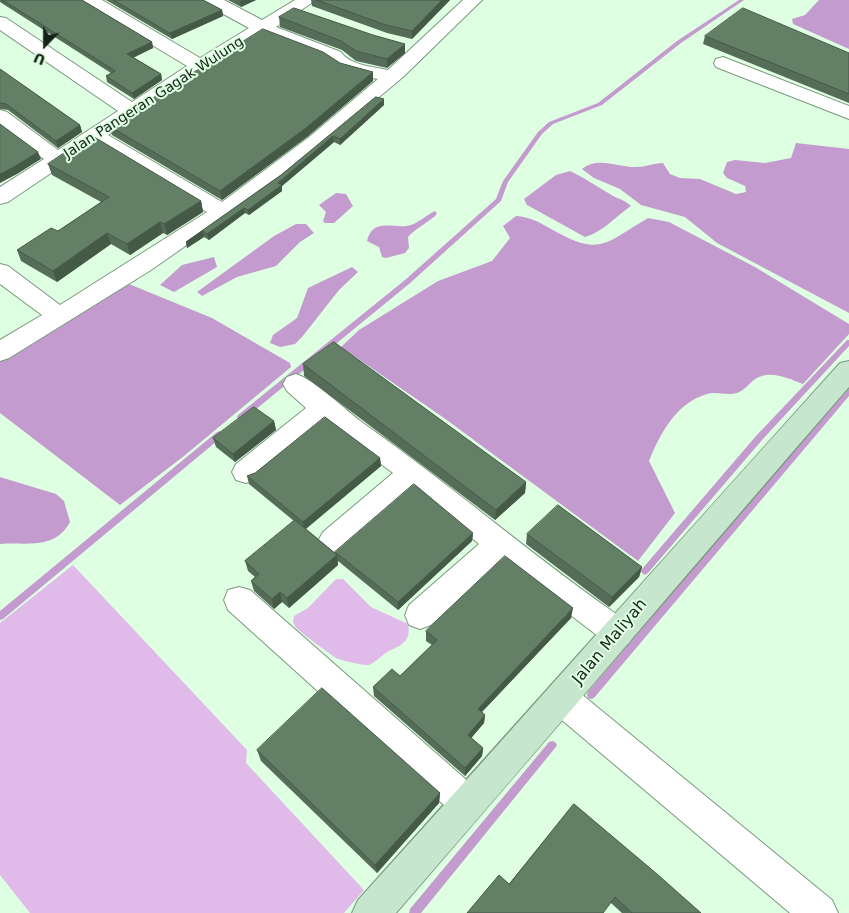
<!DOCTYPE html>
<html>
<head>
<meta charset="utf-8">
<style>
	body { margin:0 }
	#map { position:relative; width:849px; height:913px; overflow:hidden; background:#dfffe3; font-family:"DejaVu Sans",sans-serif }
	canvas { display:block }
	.north { position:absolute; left:20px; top:20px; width:50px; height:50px; -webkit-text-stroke:4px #dfffe3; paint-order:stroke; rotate:202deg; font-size:14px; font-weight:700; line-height:20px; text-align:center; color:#172219 }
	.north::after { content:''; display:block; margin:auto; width:18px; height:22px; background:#172219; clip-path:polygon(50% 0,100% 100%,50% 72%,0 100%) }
</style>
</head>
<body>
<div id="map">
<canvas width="849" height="913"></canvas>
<div class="north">U</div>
</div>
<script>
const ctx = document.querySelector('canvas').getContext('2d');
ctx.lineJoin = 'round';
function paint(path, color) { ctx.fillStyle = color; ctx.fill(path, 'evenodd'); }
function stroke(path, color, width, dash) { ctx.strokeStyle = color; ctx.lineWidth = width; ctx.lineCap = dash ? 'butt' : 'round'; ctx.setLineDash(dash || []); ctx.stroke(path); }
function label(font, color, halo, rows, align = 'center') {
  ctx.font = font + ' "DejaVu Sans",sans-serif'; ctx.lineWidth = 4; ctx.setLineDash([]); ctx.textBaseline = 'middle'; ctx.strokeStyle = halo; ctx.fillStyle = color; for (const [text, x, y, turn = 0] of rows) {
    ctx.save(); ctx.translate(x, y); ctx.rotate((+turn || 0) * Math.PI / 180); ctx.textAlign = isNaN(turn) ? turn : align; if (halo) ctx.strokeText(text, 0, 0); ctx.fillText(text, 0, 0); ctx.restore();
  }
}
const green = new Path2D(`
	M73 565 247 750 246 763 364 890 344 913H30L0 875V623Z
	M336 579H343L371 607 408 624C411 640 404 644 391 650 383 653 377 662 369 665 365 666 339 660 336 658 323 649 308 638 296 628L293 622 294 616 308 608Z`);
const water = new Path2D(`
	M819 0H849V49L793 24 792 19 805 15Z
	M796 143 849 149V313L717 243 685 217 641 205 620 189 594 178 582 169C597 156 618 167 636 167 646 167 654 163 663 163L670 174 680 178 700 179 736 194 746 192 745 186 727 178 723 173 727 162 735 160 765 163 791 158Z
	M570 171C585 178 596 186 610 194 617 199 624 199 631 206 615 217 603 232 585 237L527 205 524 199 556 175Z
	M336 193 346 194 353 206 334 223H325L323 221 326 212 319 205Z
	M435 211 437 214C428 223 417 227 408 237L409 248 405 253 386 258 382 257 379 247 367 241C373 216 395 230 411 225 420 222 426 215 435 211Z
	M516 216C530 217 539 222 551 229 600 257 604 244 648 218L669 222 755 267 849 324V334L803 384C789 379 774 371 759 377 751 380 746 390 737 393 727 396 716 391 707 394 676 403 660 434 649 461L675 513 638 561 444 418 341 347 359 330 438 281 492 261 510 238 503 226Z
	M296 224H306L314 233 300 242 276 266 237 277 202 296 197 292 274 236Z
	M214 257 217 267 174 292 160 285 182 265Z
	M352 267 358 272 339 290 302 337 295 344 280 347 270 343 273 335 297 318 308 288Z
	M129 284 212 318 290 363 291 367 184 456 120 505 0 413V356L106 292Z
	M0 477 56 494 64 501 70 522C55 550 27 542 0 544Z`);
const stream = new Path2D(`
	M739 0H744L681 43 602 105 553 124 542 134 508 182 501 201 409 284 244 419H238L237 417 238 415 405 280 496 199 503 181 538 132 549 122 598 103 677 41Z
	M847 340H849V346L762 440 648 573 645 575 642 573 641 571 642 569 756 436Z
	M849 388V396L594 698 591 699 588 698 587 695 588 692 846 389Z
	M220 431 224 434 223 436 3 619 0 620V611L217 432Z
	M552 741 555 742 557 745 555 748 421 913H409L410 909 549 742Z`);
const street = new Path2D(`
	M81 0H102L200 58 249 28 205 4 202 0H224L262 20 295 0H316L276 27 341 52C349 65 374 67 388 70L463 0H482L403 77 281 179 151 270 9 358 0 361V340L42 315 0 284V264L8 266 60 305 207 212 94 144 8 202 0 204V187L44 159 0 126V110L7 112 58 150 118 111 0 30V17L6 18 132 102 187 66 84 4ZM264 35 325 59C333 71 364 76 378 79L308 138 222 202 108 135Z
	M723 57 849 106V119L716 67 714 63 716 59Z
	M296 374C315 380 345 410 363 423 454 487 537 560 629 623L634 633 629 643 618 647 607 643 500 561 431 625 420 629 409 625 405 615 409 605 479 544 413 489 343 550 333 553 323 550 318 541 323 532 393 473 325 422 256 480 246 483 236 480 232 472 236 464 306 408 287 391 283 384 287 377Z
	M239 587 250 590 479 791 485 803 479 815 467 821 455 815 228 610 224 600 228 590Z
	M562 684 574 688 832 900 838 913H790L550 710 546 699 550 688Z`);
const secondary = new Path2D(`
	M849 361V387C697 561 548 739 396 913H352L358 900C520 722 678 541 840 363Z`);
const wall = new Path2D(`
	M0 0H82L152 42 153 48 133 57 161 74 162 80 134 99 107 82 106 76 111 73 0 2Z
	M106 0H203L222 10 223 16 172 39Z
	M228 0H256L241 7Z
	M311 0H450L412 39 387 33 312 6Z
	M279 17 405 53 387 68 356 61 342 50 280 27Z
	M705 36 849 53V103L703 44Z
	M0 69 80 125 82 132 58 148 8 110 0 109Z
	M373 81 307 137 222 200 112 135 109 126Z
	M376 97 384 105 340 145 334 142 282 186V191L249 215 245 213 209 240 204 237 187 248 186 242 281 175Z
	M48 164 201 201 203 212 167 235 163 233 130 255 111 244 57 282 21 261 17 250 58 231 101 202 52 175Z
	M303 364 526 482 525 493 495 520 304 376Z
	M274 421 276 430 235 462 216 447 213 438Z
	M380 458 381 466 306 529 335 553V552L473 533 472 541 398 610 338 561V565L289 608 282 602 274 609 254 591 251 581 255 577 248 571 245 561 294 521 249 484 247 476Z
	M527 534 642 567 639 577 609 607 526 544Z
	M571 618 482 712 485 715 484 723 471 738 483 748 482 756 465 776 374 696 373 687 400 676 432 645 426 641V631Z
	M257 750 440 793 439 803 377 873 261 761Z
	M574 804 701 913H622L611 903 509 884Z`);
const shadedWall = new Path2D(`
	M243 0H256L241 7 240 1Z
	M442 0H450L412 39V31Z
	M222 10 223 16 172 39 170 33Z
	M152 42 153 48 129 60 127 54Z
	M405 44V53L387 68V59Z
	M373 72V81L307 137 222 200 220 191Z
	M161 74 162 80 134 99 132 93Z
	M384 99V105L340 145V139Z
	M80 125 82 132 58 148 56 141Z
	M333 136 334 142 282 186V191L249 215 248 210Z
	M38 152 41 159 17 174 0 183V174Z
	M201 201 203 212 167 235 164 224Z
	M244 208 245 213 209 240 207 234Z
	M160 222 163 233 130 255 127 244Z
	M203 231 204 237 187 248 186 242Z
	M107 233 111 244 57 282 53 271Z
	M274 421 276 430 235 462 233 454Z
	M380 458 381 466 304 530 303 522Z
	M526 482 525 493 495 520 496 510Z
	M473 533 472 541 398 610V602Z
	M337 555 338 565 289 608 287 598Z
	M642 567 639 577 609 607 612 597Z
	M280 592 282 602 274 609 272 599Z
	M573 608 571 618 477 717 478 709Z
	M485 715 484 723 467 743 468 735Z
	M483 748 482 756 465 776V768Z
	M440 793 439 803 377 873 375 865Z`);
const building = new Path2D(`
	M3 0H82L152 42 127 54 161 74 132 93 106 76 115 71Z
	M114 0H203L222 10 170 33Z
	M317 0H442L412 31 386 25Z
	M294 8 373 35 405 44 387 59 356 51 341 41 279 17Z
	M743 8 849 53V94L705 36Z
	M263 29 323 52 340 63 373 72 306 128 220 191 109 126Z
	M0 69 80 125 56 141 6 104 0 103Z
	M376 97 384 99 340 139 333 136 278 183 282 185 248 210 244 208 207 234 203 231 186 242 281 175Z
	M0 124 38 152 14 167 0 174Z
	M91 135 201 201 164 224 160 222 127 244 107 233 53 271 17 250 51 228 58 231 109 197 48 164Z
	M334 342 526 482 496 510 303 364Z
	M254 407 274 421 233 454 213 438Z
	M325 417 380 458 303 522 247 476 255 473Z
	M414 484 473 533 398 602 335 552Z
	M558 505 642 567 612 597 527 534Z
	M295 520 337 555 287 598 280 592 272 599 251 581 259 574 245 561Z
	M505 556 573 608 478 709 485 715 468 735 483 748 465 768 373 687 392 669 400 676 437 640 426 631Z
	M322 688 440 793 375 865 257 750Z
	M574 804 657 874 701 913H632L615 897 603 913H467L499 875 509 884Z`);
const farStreetnames = [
	["Jalan Pangeran Gagak Wulung",154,98,-33]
];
const streetNames = [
	["Jalan Maliyah",610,642,-50]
];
paint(green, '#e0bae9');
paint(water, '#c49bce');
paint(stream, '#c49bce');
stroke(street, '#7b987f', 2);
stroke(secondary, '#7b987f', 2);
paint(street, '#fff');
paint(secondary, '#c7e6ce');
paint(wall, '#556d58');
paint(shadedWall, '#455947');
paint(building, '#637f66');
stroke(building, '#455947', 1);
label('14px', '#172219', '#dfffe3', farStreetnames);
label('16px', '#172219', '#dfffe3', streetNames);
</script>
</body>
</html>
